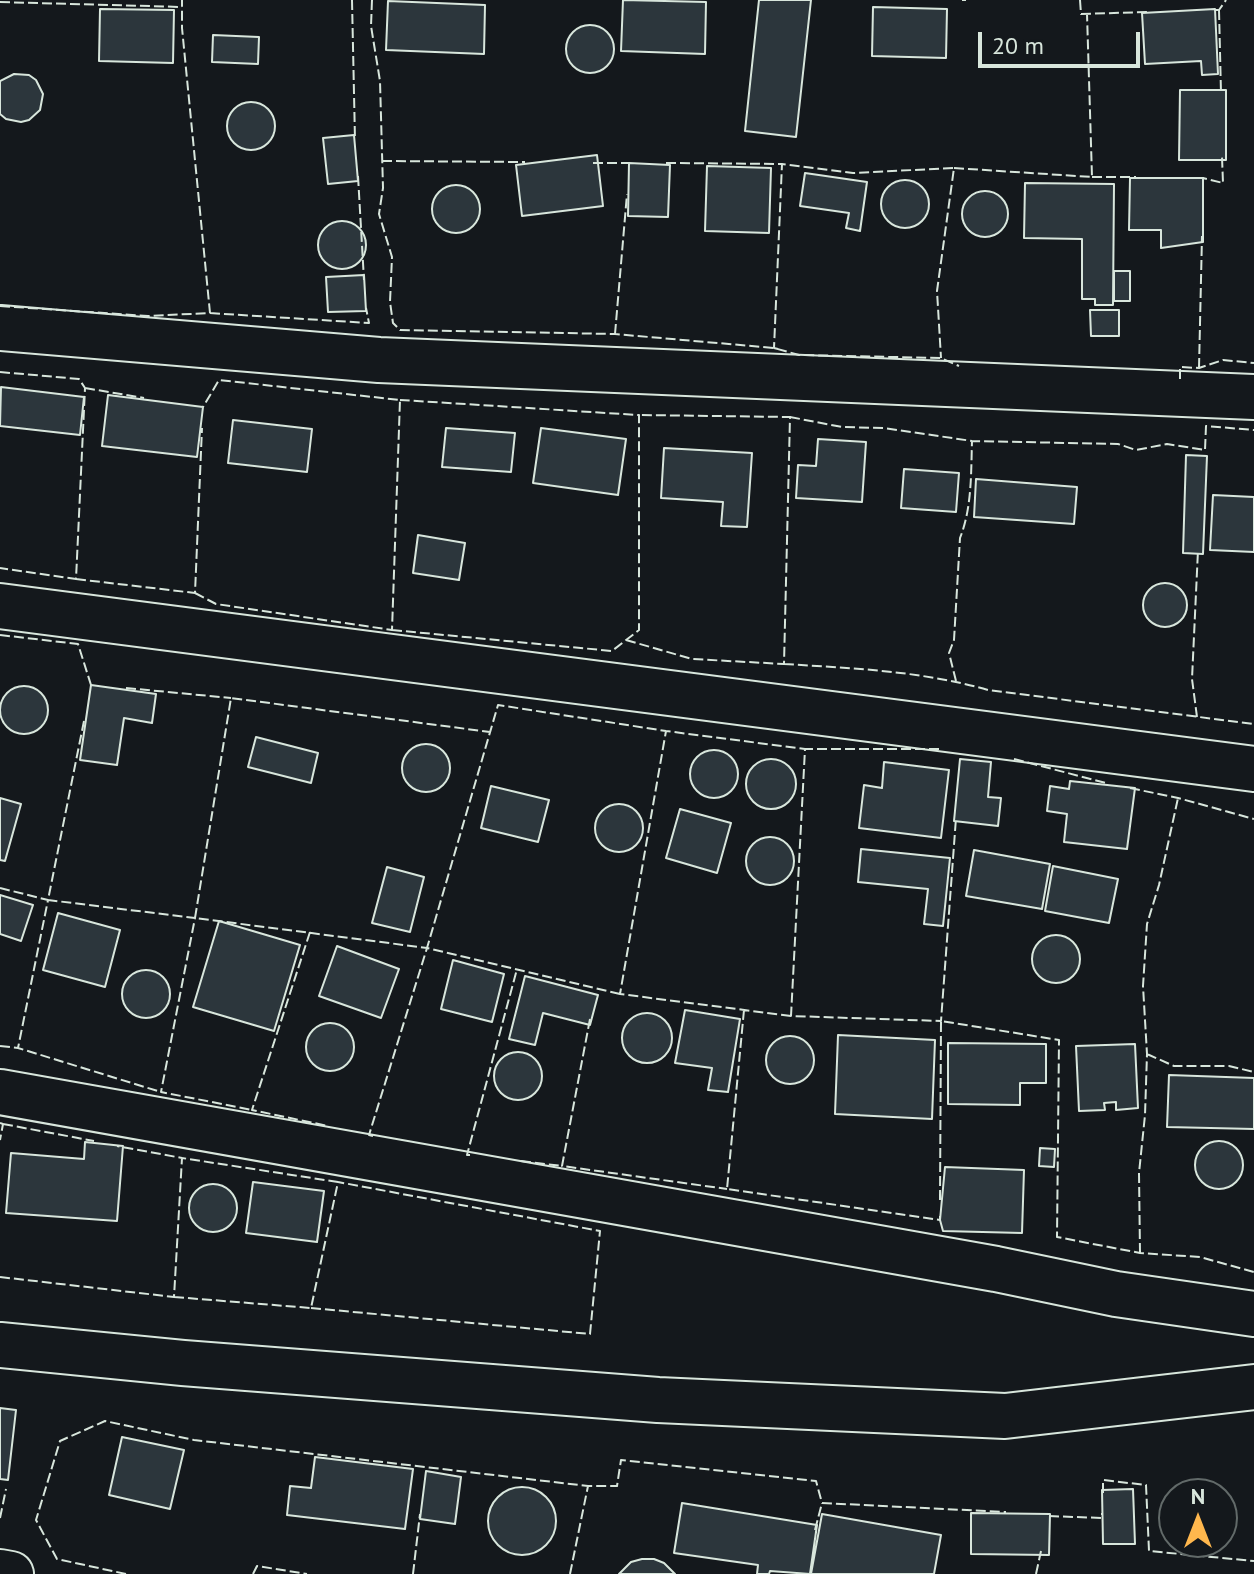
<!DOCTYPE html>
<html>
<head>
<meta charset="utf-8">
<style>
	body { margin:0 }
	#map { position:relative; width:1254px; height:1574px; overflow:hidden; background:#14181c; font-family:"PT Sans",sans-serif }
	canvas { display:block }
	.north { position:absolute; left:1158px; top:1478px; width:80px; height:80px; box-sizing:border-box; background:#14181c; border:2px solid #626a69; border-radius:50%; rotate:0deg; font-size:22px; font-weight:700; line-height:32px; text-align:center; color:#d8e6dc }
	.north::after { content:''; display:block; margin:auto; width:28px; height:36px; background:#ffb74d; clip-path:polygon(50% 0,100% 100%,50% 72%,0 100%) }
	.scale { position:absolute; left:978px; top:32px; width:162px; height:36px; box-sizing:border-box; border:4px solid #d8e6dc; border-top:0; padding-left:10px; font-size:24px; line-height:28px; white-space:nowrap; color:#d8e6dc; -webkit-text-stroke:6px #14181c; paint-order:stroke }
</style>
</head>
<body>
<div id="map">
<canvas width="1254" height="1574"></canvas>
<div class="north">N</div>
<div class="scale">20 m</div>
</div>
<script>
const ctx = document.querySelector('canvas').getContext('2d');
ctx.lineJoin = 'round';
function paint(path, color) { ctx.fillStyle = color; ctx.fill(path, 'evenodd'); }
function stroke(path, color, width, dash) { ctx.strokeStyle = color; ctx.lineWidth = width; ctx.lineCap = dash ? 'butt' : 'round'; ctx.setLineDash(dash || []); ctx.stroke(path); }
const building = new Path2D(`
	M623 0 706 2 705 54 621 51Z
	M759 0H811L796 137 745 131Z
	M388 1 485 5 484 54 386 50Z
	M873 7 947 9 946 58 872 56Z
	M100 9 174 10 173 63 99 61Z
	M1215 9 1218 74 1202 75 1201 61 1145 64 1142 13Z
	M566 49a24 24 0 1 1 48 0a24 24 0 1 1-48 0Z
	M213 35 259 37 258 64 212 62Z
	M14 74 29 75 36 80 43 94 40 110 29 120 21 122 6 119 0 114V81Z
	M1180 90H1226V160H1179Z
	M227 126a24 24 0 1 1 48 0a24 24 0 1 1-48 0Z
	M354 135 358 181 328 184 323 138Z
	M597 155 603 206 522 216 516 165Z
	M629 163 670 165 668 217 628 216Z
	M707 166 771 168 769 233 705 231Z
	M805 173 867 182 860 231 846 228 849 213 800 206Z
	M1130 178H1203V242L1161 248V230H1129Z
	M881 204a24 24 0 1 1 48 0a24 24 0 1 1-48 0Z
	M1025 183 1114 184 1113 305H1095V299H1082V239L1024 238Z
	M432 209a24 24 0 1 1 48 0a24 24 0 1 1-48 0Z
	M962 214a23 23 0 1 1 46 0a23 23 0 1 1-46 0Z
	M318 245a24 24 0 1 1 48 0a24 24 0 1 1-48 0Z
	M1114 271H1130V301H1114Z
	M364 275 366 311 328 312 326 277Z
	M1090 310H1119V336H1091Z
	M1 387 84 397 80 435 0 426Z
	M108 395 203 407 197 457 102 446Z
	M233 420 312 429 307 472 228 463Z
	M446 428 515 433 511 472 442 467Z
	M541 428 626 439 618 495 533 483Z
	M818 439 866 442 862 502 796 498 798 465 816 466Z
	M664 448 752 453 747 527 721 526 723 502 661 498Z
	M1186 455 1207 456 1203 554 1183 553Z
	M904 469 959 473 956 512 901 508Z
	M976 479 1077 487 1074 524 974 517Z
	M1213 495 1254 497V552L1210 550Z
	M418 535 465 543 459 580 413 573Z
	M1143 605a22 22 0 1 1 44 0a22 22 0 1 1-44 0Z
	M91 685 156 694 152 723 124 718 117 765 80 760Z
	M0 710a24 24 0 1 1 48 0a24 24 0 1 1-48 0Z
	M256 737 318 753 311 783 248 767Z
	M402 768a24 24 0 1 1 48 0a24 24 0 1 1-48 0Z
	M690 774a24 24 0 1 1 48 0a24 24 0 1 1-48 0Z
	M960 759 991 762 988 797 1001 798 998 826 954 821Z
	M746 784a25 25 0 1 1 50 0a25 25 0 1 1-50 0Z
	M884 762 949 770 941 838 859 828 864 785 882 788Z
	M1070 781 1135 788 1127 849 1064 842 1067 814 1047 811 1050 786 1069 789Z
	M491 786 549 800 538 842 481 828Z
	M0 798 21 804 5 861 0 860Z
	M595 828a24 24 0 1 1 48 0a24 24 0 1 1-48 0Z
	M680 809 731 823 717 873 666 858Z
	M746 861a24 24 0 1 1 48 0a24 24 0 1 1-48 0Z
	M861 849 950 858 943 926 924 924 928 889 858 882Z
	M974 850 1050 864 1042 909 966 896Z
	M1053 866 1118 879 1109 923 1045 911Z
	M387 867 424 877 410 932 372 923Z
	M0 895 33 905 21 941 0 934Z
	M58 913 120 930 105 987 43 970Z
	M219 921 300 945 274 1031 193 1007Z
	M1032 959a24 24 0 1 1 48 0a24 24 0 1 1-48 0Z
	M337 946 399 969 381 1018 319 996Z
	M453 960 504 974 492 1022 441 1009Z
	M122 994a24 24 0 1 1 48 0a24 24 0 1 1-48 0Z
	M525 976 598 995 590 1025 543 1013 535 1045 509 1039Z
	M685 1010 740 1019 728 1092 708 1090 712 1068 675 1063Z
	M622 1038a25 25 0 1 1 50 0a25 25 0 1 1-50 0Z
	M306 1047a24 24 0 1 1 48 0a24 24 0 1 1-48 0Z
	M838 1035 935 1040 932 1119 835 1114Z
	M766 1060a24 24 0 1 1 48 0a24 24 0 1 1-48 0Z
	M948 1043 1046 1044V1083H1020V1105L948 1104Z
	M1135 1044 1138 1108 1116 1110V1102L1104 1103 1105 1110 1079 1111 1076 1046Z
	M494 1076a24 24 0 1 1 48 0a24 24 0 1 1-48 0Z
	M1169 1075 1254 1078V1129L1167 1127Z
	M1195 1165a24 24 0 1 1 48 0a24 24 0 1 1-48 0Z
	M85 1142 123 1146 117 1221 6 1213 11 1153 84 1159Z
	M1040 1148 1055 1149 1054 1167 1039 1166Z
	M945 1167 1024 1170 1022 1233 943 1231 940 1220Z
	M253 1182 324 1191 317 1242 246 1233Z
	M189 1208a24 24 0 1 1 48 0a24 24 0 1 1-48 0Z
	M0 1408 16 1410 8 1480 0 1479Z
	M122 1437 184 1450 170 1509 109 1495Z
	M315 1457 413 1469 405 1529 287 1515 290 1486 311 1488Z
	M426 1471 461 1477 455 1524 420 1519Z
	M488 1521a34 34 0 1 1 68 0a34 34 0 1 1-68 0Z
	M1133 1489 1135 1544H1103L1102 1490Z
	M682 1503 817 1525 810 1574 770 1571 769 1574H757L758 1565 674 1553Z
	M971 1513 1050 1514 1049 1555 971 1554Z
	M822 1514 941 1535 934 1574H811Z
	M642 1559H654L664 1563 675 1574H619L631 1562Z`);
const minor = new Path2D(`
	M0 328 379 360 1254 397
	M0 606 1254 769
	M0 1092 996 1269 1116 1294 1254 1314
	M0 1345 183 1363 658 1400 1005 1416 1254 1387
	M0 1572 11 1574`);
const fence = new Path2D(`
	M352 0 355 140
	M372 0 371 26 380 81 383 188 379 214 392 257 390 302 393 323 400 330 615 334 774 348 799 355 941 358 959 366
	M962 0H966
	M1080 0 1081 14 1147 12
	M0 2 182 7
	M1215 10H1219L1226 0
	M1219 10 1221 93
	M382 161 525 162
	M593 163H629
	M666 163 782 164
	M954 168 1092 177 1087 14
	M358 176 364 280
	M1092 177H1136
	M1203 184V178L1223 183 1222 157
	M0 306 148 316 210 313 182 28V0
	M210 313 369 323 366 308
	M615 334 627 194
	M778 349 774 348 782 164 853 173 954 168 937 291 941 358
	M1199 368 1202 236
	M0 372 79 379 85 388 76 579 0 568
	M1180 379V367L1199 368 1223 360 1254 363
	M85 388 144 398
	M790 417 842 427 884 428 972 441 1118 444 1136 450 1167 444 1205 450 1206 426 1254 430
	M76 579 195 593 202 428
	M195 593 216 604 392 630 400 400 219 380 203 407
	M392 630 612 651 639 630V415L400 400
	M0 635 78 644 91 685
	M626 640 692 659 784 664 790 417 639 415
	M784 664C851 668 922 671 988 690L1254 724
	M956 681 949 653 954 640 960 538C972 508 971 473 972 441
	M126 688 231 698
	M1197 717 1192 679 1198 550
	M84 721 48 900 195 918 161 1092 252 1110
	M939 749H805L791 1016 941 1021 956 818
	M1014 759 1106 783
	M1130 788 1178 798 1254 819
	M0 888 48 900 18 1048 161 1092
	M310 932 252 1110 328 1126
	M620 994 427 948 498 705 666 731
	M744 1010 727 1189 940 1220V1216
	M791 1016 620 994 666 731 805 749
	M590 1019 562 1166 727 1189
	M0 1046 18 1048
	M1147 1054 1174 1066H1229L1254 1072
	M0 1123 3 1124 0 1140
	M3 1124 94 1141
	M373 1136 369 1135 427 948 195 918 231 698 490 732
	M470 1155H467L517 969
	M521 1161 562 1166
	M940 1200 941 1021 1059 1040 1057 1237 1140 1253 1200 1257 1254 1272
	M1140 1253 1139 1173 1145 1115 1147 1054 1143 986 1147 924 1159 885 1178 798
	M0 1277 174 1297 182 1158 117 1146
	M174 1297 311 1308 338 1182 182 1158
	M311 1308 590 1334 600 1231 338 1182
	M1103 1493V1480L1146 1485 1149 1551 1254 1561
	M1049 1516 1102 1518V1513
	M0 1518 6 1489
	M815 1530 822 1503
	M126 1574 57 1559 36 1520 60 1441 105 1421 194 1440 588 1486
	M253 1574 257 1566 307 1574
	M413 1574 420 1514
	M570 1574 588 1486H617L621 1460 816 1481 822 1503 1006 1512
	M1036 1574 1041 1551`);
paint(building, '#2c363c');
stroke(building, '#d8e6dc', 2);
stroke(minor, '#d8e6dc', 48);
stroke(minor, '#14181c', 44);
stroke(fence, '#d8e6dc', 2, [10, 4]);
</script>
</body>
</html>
